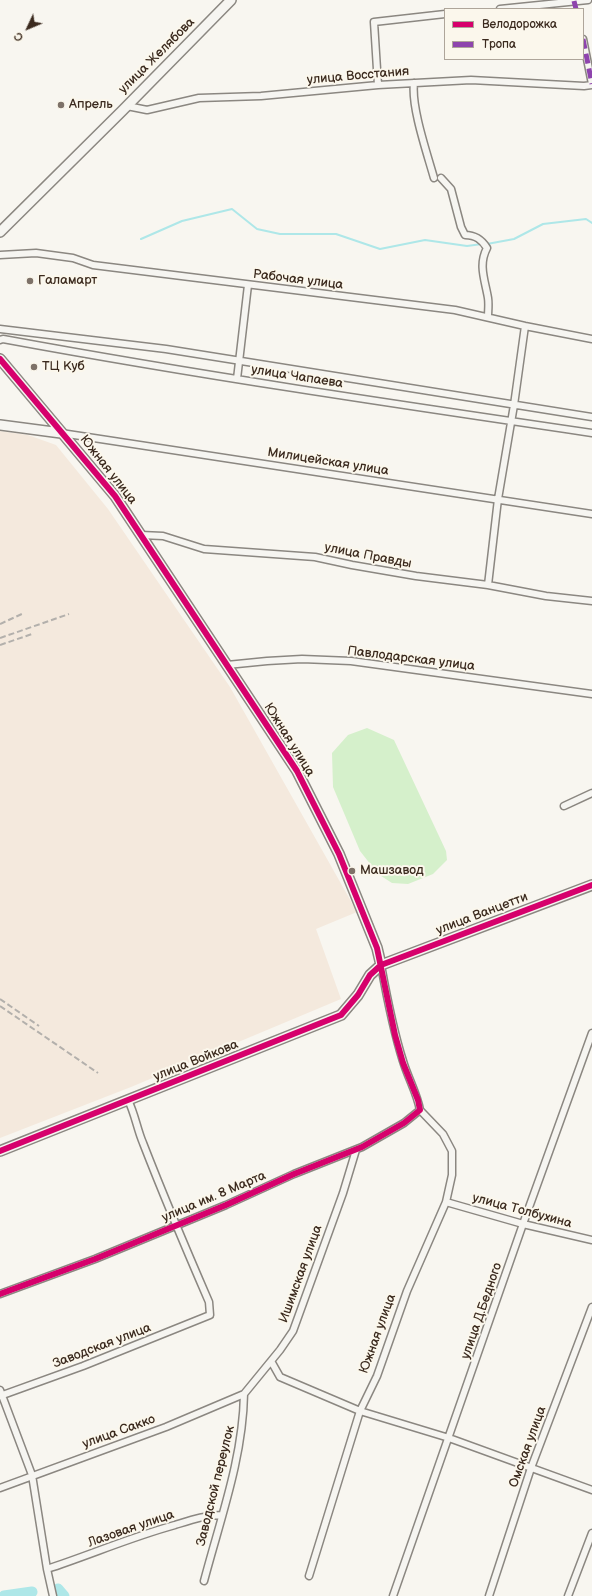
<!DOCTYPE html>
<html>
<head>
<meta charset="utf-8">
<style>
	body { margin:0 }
	#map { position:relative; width:592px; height:1596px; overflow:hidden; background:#f8f6f0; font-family:"Balsamiq Sans",sans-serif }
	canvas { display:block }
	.legend { position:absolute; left:444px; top:8px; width:140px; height:52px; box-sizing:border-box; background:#fbf7ec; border:1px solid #aea59a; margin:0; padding:5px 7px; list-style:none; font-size:12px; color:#3b2a1e }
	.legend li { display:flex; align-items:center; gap:8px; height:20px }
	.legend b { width:20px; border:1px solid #aea59a }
	.north { position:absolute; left:8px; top:8px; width:40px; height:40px; -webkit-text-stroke:3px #fbf7ec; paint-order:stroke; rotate:226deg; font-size:11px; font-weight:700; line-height:16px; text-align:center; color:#3b2a1e }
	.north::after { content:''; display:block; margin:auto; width:14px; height:18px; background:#3b2a1e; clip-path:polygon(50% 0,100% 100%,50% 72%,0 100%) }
</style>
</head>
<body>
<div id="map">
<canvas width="592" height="1596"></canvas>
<ul class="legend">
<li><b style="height:5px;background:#d6006c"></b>Велодорожка</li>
<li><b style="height:5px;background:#8e44ad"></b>Тропа</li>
</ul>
<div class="north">С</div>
</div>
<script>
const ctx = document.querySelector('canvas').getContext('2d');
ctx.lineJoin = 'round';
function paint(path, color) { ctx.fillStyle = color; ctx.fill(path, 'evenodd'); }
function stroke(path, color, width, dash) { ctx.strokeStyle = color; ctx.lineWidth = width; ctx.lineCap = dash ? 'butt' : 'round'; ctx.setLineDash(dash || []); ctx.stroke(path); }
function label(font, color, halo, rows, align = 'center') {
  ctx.font = font + ' "Balsamiq Sans",sans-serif'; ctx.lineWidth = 4; ctx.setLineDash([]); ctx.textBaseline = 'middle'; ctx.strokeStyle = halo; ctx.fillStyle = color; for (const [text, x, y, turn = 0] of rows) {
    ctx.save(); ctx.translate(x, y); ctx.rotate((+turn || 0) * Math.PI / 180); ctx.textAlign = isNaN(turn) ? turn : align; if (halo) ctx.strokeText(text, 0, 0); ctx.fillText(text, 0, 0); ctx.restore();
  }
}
const built = new Path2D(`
	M0 431 28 435 56 445 108 509 230 687 357 912 316 929 341 999 131 1087 0 1138Z`);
const green = new Path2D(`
	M367 728 394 740 446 851 447 860 433 874 408 884 392 883 378 874 360 851 333 787 332 753 348 735Z`);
const stream = new Path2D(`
	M141 239 182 221 232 209 257 229 280 234H336L380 249 425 240 467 246 482 244
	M487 244 514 239 543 224 586 219 592 223`);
const river = new Path2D(`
	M58 1589 64 1596
	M4 1596 32 1592`);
const street = new Path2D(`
	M500 9 588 0
	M583 39 592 84
	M414 83C411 107 427 153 434 178
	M378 85 374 22 445 14
	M127 106 147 110 199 98 261 96 378 85 471 80 584 86 592 85
	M441 178 451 189 461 227 465 235C476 235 482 240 487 248 478 265 485 280 488 298 489 304 488 311 488 317
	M0 255 36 253 73 258 93 265 455 310 525 326 592 339
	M0 329 166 349 592 417
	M0 340 3 339C198 375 395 404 592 433
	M237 379 248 285
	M61 433 592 514
	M141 535 163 536 204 549 315 557 352 565 416 576 488 585 546 596 592 601
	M488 585 498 499 514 405 525 326
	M227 665 267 661 302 659 351 661 592 694
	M564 806 592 793
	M446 1202 523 1224 592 1240
	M0 1294 95 1259 226 1205 294 1174 362 1147 404 1123 420 1110C417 1093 408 1078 403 1061 393 1030 387 998 381 965
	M271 1361 280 1377 360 1411 449 1438 592 1490
	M0 1390 32 1475 47 1569 53 1596
	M244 1394 280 1350 293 1331 343 1193 356 1150
	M0 1396 83 1366 210 1315 209 1302C186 1249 164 1197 143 1143 137 1129 135 1114 128 1100
	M0 1488 166 1427 244 1394
	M47 1569C90 1555 131 1537 175 1525 191 1520 205 1515 222 1515
	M309 1576 360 1411 377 1376 407 1291 446 1202 452 1175V1151L443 1134 420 1110
	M204 1581C220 1520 243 1458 244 1394
	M393 1596 523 1224 592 1033
	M489 1596 531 1468 592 1307
	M568 1596 592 1533`);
const secondary = new Path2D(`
	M0 232 122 111 231 0
	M0 359 115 496 297 771 339 854 377 948 381 965
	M0 425 61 433
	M0 1151 341 1015 358 995 370 975 381 965 592 885`);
const rail = new Path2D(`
	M0 624 24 613
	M0 638 69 614
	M0 645 32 634
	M0 999 39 1026
	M0 1006 98 1073`);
const quiet = new Path2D(`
	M574 1 576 9
	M583 39 592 84`);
const cycleway = new Path2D(`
	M0 359 115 496 297 771 339 854 377 948 395 1035 403 1063 418 1100 420 1110 404 1123 362 1147 294 1174 226 1205 95 1259 0 1294
	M0 1151 341 1015 358 995 370 975 381 965 592 885`);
const markers = [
	[61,105,4,"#7d7168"],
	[30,281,4,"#7d7168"],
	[34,367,4,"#7d7168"],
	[352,871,4,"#7d7168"]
];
const streetNames = [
	["улица Желябова",157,56,-45],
	["улица Восстания",358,76,-5],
	["Рабочая улица",298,280,7],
	["улица Чапаева",297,377,9],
	["Милицейская улица",328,462,9],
	["Южная улица",108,470,52],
	["улица Правды",368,556,11],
	["Павлодарская улица",411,659,7],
	["Южная улица",289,740,58],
	["улица Ванцетти",482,914,-21],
	["улица Войкова",196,1061,-22],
	["улица им. 8 Марта",214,1197,-23],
	["улица Толбухина",522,1211,15],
	["Ишимская улица",301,1274,-70],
	["улица Д.Бедного",482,1311,-71],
	["Южная улица",378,1334,-70],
	["Заводская улица",102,1346,-21],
	["улица Сакко",119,1432,-20],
	["Омская улица",528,1447,-70],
	["Заводской переулок",216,1486,-76],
	["Лазовая улица",131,1529,-19]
];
const poiNames = [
	["Апрель",69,105],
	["Галамарт",38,281],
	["ТЦ Куб",42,367],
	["Машзавод",360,871]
];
paint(built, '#f4e9dd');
paint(green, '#d5f0cb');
stroke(stream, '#aee7e8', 2);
stroke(river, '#aee7e8', 11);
stroke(street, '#8b8781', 9);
stroke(secondary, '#8b8781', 12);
stroke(street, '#f6f5f1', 6);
stroke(secondary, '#f6f5f1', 9);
stroke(rail, '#b3b0ac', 2, [6, 3]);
stroke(quiet, '#8e44ad', 5, [10, 5]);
stroke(cycleway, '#d6006c', 6);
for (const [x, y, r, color] of markers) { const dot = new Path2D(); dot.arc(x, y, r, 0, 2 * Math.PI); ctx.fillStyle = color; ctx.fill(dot); stroke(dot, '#fbf7ec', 1.5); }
label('13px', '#3b2a1e', '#fbf7ec', streetNames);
label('13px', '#3b2a1e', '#fbf7ec', poiNames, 'left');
</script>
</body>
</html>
